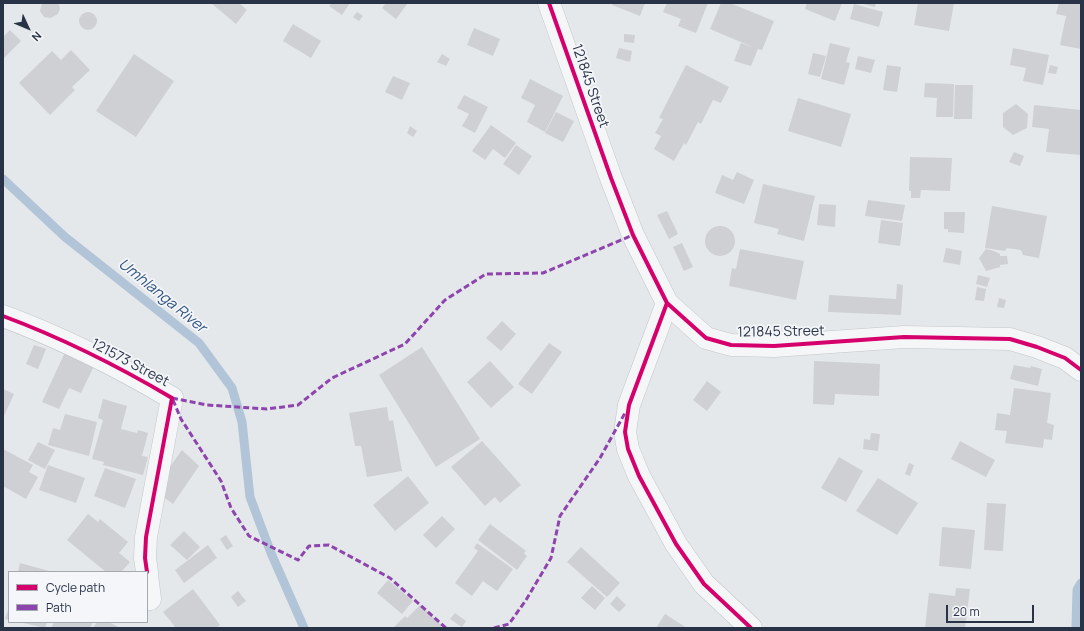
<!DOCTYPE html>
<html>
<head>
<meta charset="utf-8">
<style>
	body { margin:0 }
	#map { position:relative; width:1084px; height:631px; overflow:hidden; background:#e5e8eb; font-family:Manrope,sans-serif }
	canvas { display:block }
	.frame { position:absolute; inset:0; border:4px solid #293347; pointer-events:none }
	.legend { position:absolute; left:8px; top:571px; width:140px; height:52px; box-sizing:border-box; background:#f4f6f9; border:1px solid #a3a8b2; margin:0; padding:5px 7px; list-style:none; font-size:12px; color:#293347 }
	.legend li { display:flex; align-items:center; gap:8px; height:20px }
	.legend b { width:20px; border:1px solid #a3a8b2 }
	.north { position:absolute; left:8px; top:8px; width:40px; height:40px; -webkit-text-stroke:3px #f4f6f9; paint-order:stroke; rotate:134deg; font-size:11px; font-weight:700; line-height:16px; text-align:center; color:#293347 }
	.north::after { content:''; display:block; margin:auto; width:14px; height:18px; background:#293347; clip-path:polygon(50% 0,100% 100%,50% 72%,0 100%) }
	.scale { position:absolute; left:946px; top:605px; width:88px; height:18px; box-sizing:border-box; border:2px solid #293347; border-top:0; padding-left:5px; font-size:12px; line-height:14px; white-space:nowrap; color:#293347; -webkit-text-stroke:3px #f4f6f9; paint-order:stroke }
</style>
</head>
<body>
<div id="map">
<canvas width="1084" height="631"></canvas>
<div class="frame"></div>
<ul class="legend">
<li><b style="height:5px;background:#d6006c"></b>Cycle path</li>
<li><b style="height:5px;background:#8e44ad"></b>Path</li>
</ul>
<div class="north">N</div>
<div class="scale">20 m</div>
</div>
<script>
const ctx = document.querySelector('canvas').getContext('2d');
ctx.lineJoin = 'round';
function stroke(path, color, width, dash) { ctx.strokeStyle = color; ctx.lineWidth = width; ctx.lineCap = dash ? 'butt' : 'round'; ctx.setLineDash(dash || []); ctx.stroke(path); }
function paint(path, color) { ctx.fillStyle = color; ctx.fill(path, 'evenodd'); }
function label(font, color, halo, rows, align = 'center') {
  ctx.font = font + ' Manrope,sans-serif'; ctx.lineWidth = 3.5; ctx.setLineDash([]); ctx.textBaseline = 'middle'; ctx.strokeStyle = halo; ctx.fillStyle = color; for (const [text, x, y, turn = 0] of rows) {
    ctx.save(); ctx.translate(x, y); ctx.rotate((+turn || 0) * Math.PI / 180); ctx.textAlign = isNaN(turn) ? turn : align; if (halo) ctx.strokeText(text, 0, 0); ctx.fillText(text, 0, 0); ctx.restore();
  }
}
const stream = new Path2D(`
	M3 179 65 237 199 343 232 388 242 422 250 497 271 553 304 628
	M1079 628 1076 626 1077 590 1081 583`);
const building = new Path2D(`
	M42 3H58L60 8 58 14 50 18 44 17 40 11Z
	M211 3H239L247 10 236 24Z
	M332 3H350L342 15 329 6Z
	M386 3H408L396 19 382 8Z
	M613 3H645L640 16 612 5Z
	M667 3H708L696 33 678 26 681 19 663 12Z
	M721 3H730L774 21 762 50 758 49 751 66 734 61 741 43 755 48 710 29Z
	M807 3H842L835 21 805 9Z
	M859 3H876L875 7Z
	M918 3H954L949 31 914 25Z
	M1059 3H1081V49L1060 45 1066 16 1056 14Z
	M854 4 883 12 879 27 850 19Z
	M357 12 363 16 359 21 353 17Z
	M79 21a9 9 0 1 1 18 0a9 9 0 1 1-18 0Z
	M293 24 321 41 311 58 283 41Z
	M474 28 500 39 493 56 467 45Z
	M10 30 21 41 3 59V37Z
	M624 34 635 35 634 43 624 42Z
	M830 43 850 48 846 62 850 63 844 85 821 79Z
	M619 48 632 51 630 62 616 58Z
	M1013 48 1049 55 1043 85 1023 81 1026 68 1010 65Z
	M71 50 90 70 72 87 75 90 50 115 19 83 52 51 61 60Z
	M813 53 826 56 820 77 808 74Z
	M134 54 174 81 136 137 96 111Z
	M442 54 450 59 446 66 437 62Z
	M858 56 875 60 871 73 855 69Z
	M686 65 729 87 721 103 713 100 701 124 698 122 686 145 684 143 674 161 654 149 661 136 655 133 663 119 659 118Z
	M887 65 901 67 897 92 883 90Z
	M1050 65 1058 67 1056 74 1048 73Z
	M393 76 410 83 402 100 385 92Z
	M530 79 563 96 545 132 527 122 535 105 521 98Z
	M925 83 954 84 953 117H936L937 98 924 97Z
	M955 85H973L972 119H954Z
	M464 95 488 107 475 133 462 126 469 114 457 108Z
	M798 98 851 114 841 147 788 131Z
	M1016 104 1028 114 1027 128 1013 135 1003 127V113Z
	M1034 105 1081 110V155L1046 152 1049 129 1032 127Z
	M556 112 574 121 563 142 545 133Z
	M491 125 516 143 505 158 493 149 485 160 472 151Z
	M410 126 417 131 413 137 407 133Z
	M516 145 532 156 519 175 503 164Z
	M1014 152 1024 156 1020 166 1009 162Z
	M910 157 952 158 950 191 921 190 920 198H911V191H909Z
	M737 172 754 180 744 204 715 193 722 175 733 180Z
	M763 184 815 196 804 241 777 234 779 229 754 223Z
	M868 200 905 205 902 221 865 216Z
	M819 204 836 205 835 227 817 225Z
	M992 206 1047 216 1039 258 1023 255 1021 250 1007 248 1005 251 985 248Z
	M667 211 678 234 669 239 657 215Z
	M944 212H965L964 233 948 232V229H944Z
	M881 220 903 223 900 246 878 243Z
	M705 241a15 15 0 1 1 30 0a15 15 0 1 1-30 0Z
	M682 243 693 267 684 271 673 247Z
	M946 248 962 251 960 265 943 262Z
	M740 249 804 261 796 300 729 286 732 268 736 269Z
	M986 249 994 251 1000 254V256H1007L1008 264 1000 265V267L986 271 979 258Z
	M978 275 990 278 987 287 976 284Z
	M897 284 903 285 901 315 828 312 829 295 896 299Z
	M977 287 986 289 984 301 975 300Z
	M999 298 1006 300 1004 308 997 307Z
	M502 321 516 334 501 351 486 338Z
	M549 343 562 352 532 394 518 384Z
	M34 345 46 349 38 369 26 364Z
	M422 347 480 439 436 467 379 375Z
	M67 348 96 362 81 393 69 388 59 409 42 402Z
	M490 361 514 387 491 408 467 382Z
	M814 361 880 364 879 396 835 394 834 405 813 404Z
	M1014 365 1030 368 1031 366 1042 369 1038 386 1010 379Z
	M707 381 721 392 707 411 693 400Z
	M1014 388 1051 393 1047 423 1054 425 1052 440 1044 439 1043 448 1005 443 1007 431 995 430 997 413 1010 415Z
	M3 389 14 394 3 418Z
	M103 399 127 406 121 429 137 433 138 430 148 433 142 456 148 457 143 475 103 465 104 462 92 459 103 420 98 418Z
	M387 407 389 421 393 420 402 471 367 477 361 446H355L349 413Z
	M65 414 97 422 89 456 48 445 53 428 60 430Z
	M871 433 880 434 878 451 863 449 864 439 870 440Z
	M482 441 521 485 500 503 495 497 485 506 451 467Z
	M960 441 995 460 986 477 951 459Z
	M38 442 55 450 45 469 28 460Z
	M3 449 33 465 29 472 38 477 26 499 3 486Z
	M182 450 199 466 173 504 158 493 169 479 164 475Z
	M839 457 863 471 846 502 821 488Z
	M909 463 914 465 910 476 905 474Z
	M48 465 85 478 76 503 39 490Z
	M105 468 136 479 125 508 94 496Z
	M408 476 429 503 395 531 373 505Z
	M878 478 918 503 897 535 856 511Z
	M987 503 1006 504 1003 551 984 550Z
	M88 514 98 522 100 519 128 542 119 553 130 562 121 572H106L67 540Z
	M442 516 455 529 436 548 423 535Z
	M490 524 526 551 524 553 527 556 517 570 478 540Z
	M942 527 975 530 971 569 939 566Z
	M184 531 200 547 187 560 170 545Z
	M226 535 233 546 227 550 220 539Z
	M477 543 513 569 497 591 483 581 472 596 455 583 478 551 474 548Z
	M208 545 217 558 184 583 175 570Z
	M581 547 620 583 607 597 567 562Z
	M20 563 53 572H18Z
	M388 580 413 601 402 614 377 593Z
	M592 586 605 598 595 610 581 598Z
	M956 588 970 589 965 628H925L929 593 955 596Z
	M193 589 220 625 216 628H176L163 612Z
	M238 591 246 601 238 607 231 597Z
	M617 596 626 605 619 612 610 604Z
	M420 605 442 626 440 628H393L405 616 407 618Z
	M9 607V620L5 619Z
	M455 613 466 621 462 627 450 619Z
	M665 614 687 628H656Z
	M19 622H47L45 628Z
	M54 622H93L90 628H51Z
	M97 622H109L118 627 93 628Z`);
const minor = new Path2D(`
	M549 3 611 178 633 235 667 303 706 338 731 345 774 346 904 337 1010 339 1037 347 1065 358 1081 370
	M667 303 629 405 625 432 628 449 639 476 676 544 704 584 751 628
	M3 316C62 338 118 366 172 398L146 537 145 558 147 572
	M147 575 150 599`);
const quiet = new Path2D(`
	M172 398 207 405 267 409 298 405 332 378 405 344 445 300 486 274 543 273 633 235
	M173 400 181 419 221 481 231 508 249 536 298 560 309 546 329 545 390 578 446 628
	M494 628 509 624 526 600 551 558 560 516 600 458 625 413`);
const cycleway = new Path2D(`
	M549 3 611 178 633 235 667 303 706 338 731 345 774 346 904 337 1010 339 1037 347 1065 358 1081 370
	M667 303 629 405 625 432 628 449 639 476 676 544 704 584 751 628
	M3 316C62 338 118 366 172 398L146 537 145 558 147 572`);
const streetNames = [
	["121845 Street",590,86,71],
	["121845 Street",781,332,-1],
	["121573 Street",130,363,28]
];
const waterNames = [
	["Umhlanga River",162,296,39]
];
stroke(stream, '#b1c4d8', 9);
paint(building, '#ced0d3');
stroke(minor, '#c3c6c9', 23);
stroke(minor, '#f5f6f7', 22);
stroke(quiet, '#8e44ad', 3, [6, 3]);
stroke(cycleway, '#d6006c', 4);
label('14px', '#293347', '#f4f6f9', streetNames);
label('italic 15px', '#2e5180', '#f4f6f9', waterNames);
</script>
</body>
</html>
